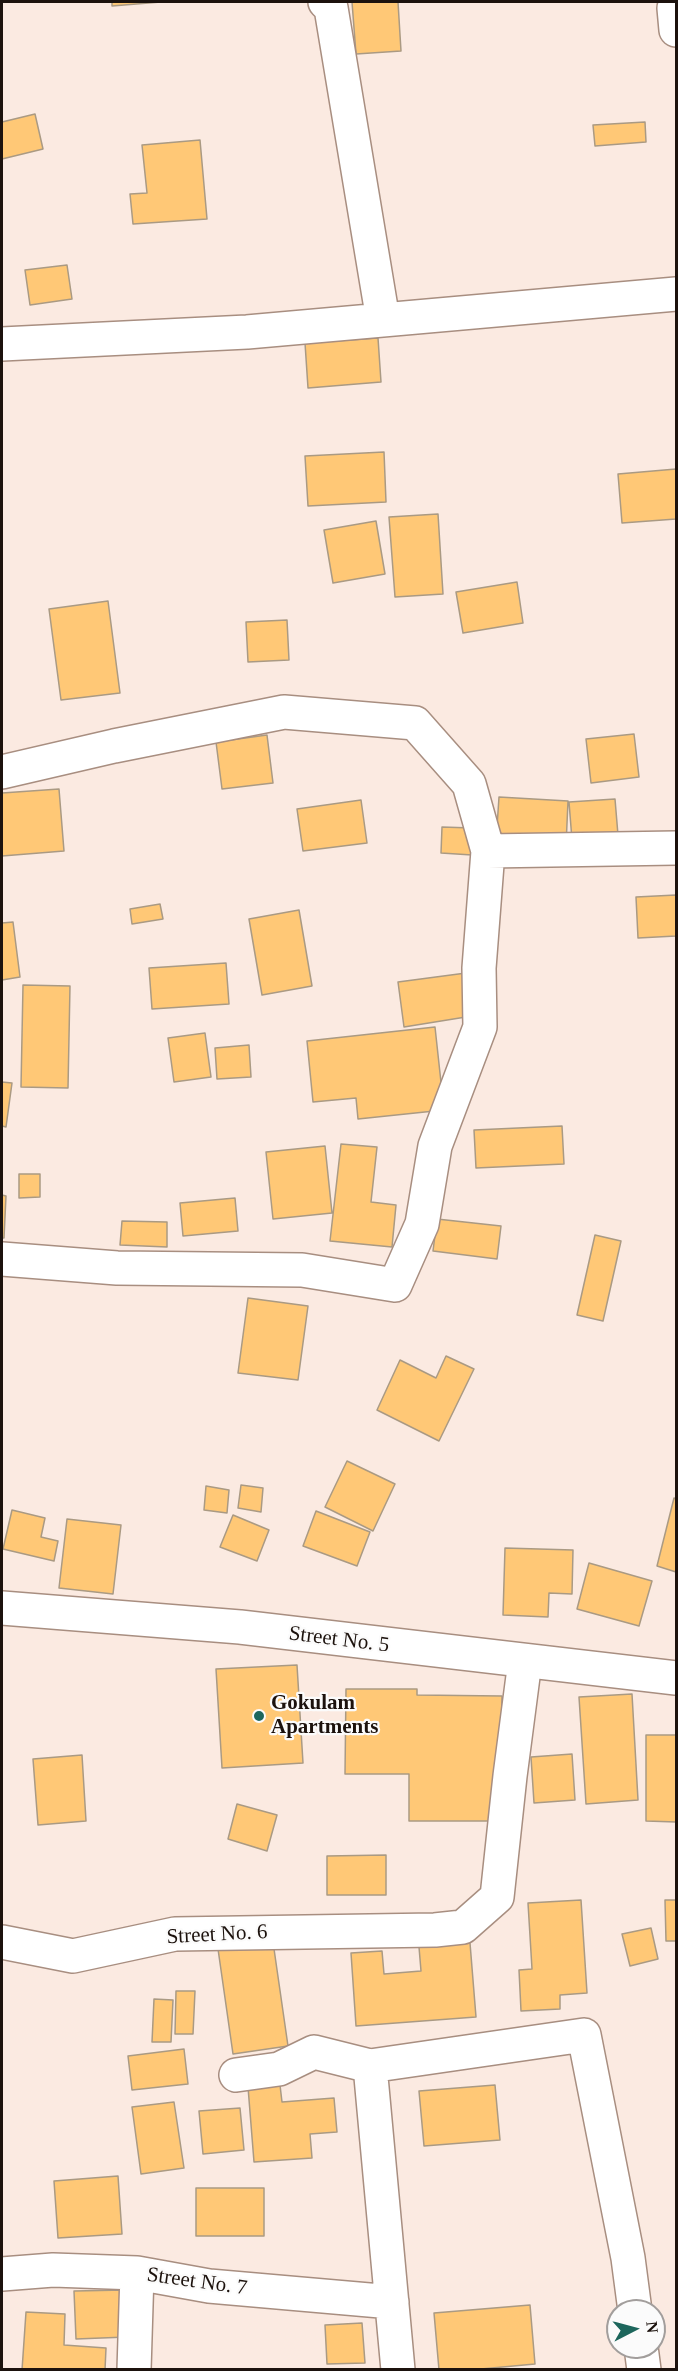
<!DOCTYPE html>
<html>
<head>
<meta charset="utf-8">
<style>
	body { margin:0 }
	#map { position:relative; width:678px; height:2371px; overflow:hidden; background:#fbeae1; font-family:Georgia,serif }
	canvas { display:block }
	.frame { position:absolute; inset:0; border:3px solid #1c120d; pointer-events:none }
	.north { position:absolute; left:606px; top:2299px; width:60px; height:60px; box-sizing:border-box; background:#fbfbfb; border:2px solid #a29e9c; border-radius:50%; rotate:84deg; font-size:16px; font-weight:700; line-height:24px; text-align:center; color:#1c120d }
	.north::after { content:''; display:block; margin:auto; width:21px; height:27px; background:#1d665c; clip-path:polygon(50% 0,100% 100%,50% 72%,0 100%) }
</style>
</head>
<body>
<div id="map">
<canvas width="678" height="2371"></canvas>
<div class="frame"></div>
<div class="north">N</div>
</div>
<script>
const ctx = document.querySelector('canvas').getContext('2d');
ctx.lineJoin = 'round';
function paint(path, color) { ctx.fillStyle = color; ctx.fill(path, 'evenodd'); }
function stroke(path, color, width, dash) { ctx.strokeStyle = color; ctx.lineWidth = width; ctx.lineCap = dash ? 'butt' : 'round'; ctx.setLineDash(dash || []); ctx.stroke(path); }
function label(font, color, halo, rows, align = 'center') {
  ctx.font = font + ' Georgia,serif'; ctx.lineWidth = 4.5; ctx.setLineDash([]); ctx.textBaseline = 'middle'; ctx.strokeStyle = halo; ctx.fillStyle = color; for (const [text, x, y, turn = 0] of rows) {
    ctx.save(); ctx.translate(x, y); ctx.rotate((+turn || 0) * Math.PI / 180); ctx.textAlign = isNaN(turn) ? turn : align; if (halo) ctx.strokeText(text, 0, 0); ctx.fillText(text, 0, 0); ctx.restore();
  }
}
const building = new Path2D(`
	M112 2H161L112 6Z
	M352 2H398L401 51 356 54Z
	M35 114 43 149 2 159V122Z
	M645 122 646 142 595 146 593 125Z
	M200 140 207 219 133 224 130 194 147 193 142 145Z
	M67 265 72 299 30 305 25 270Z
	M378 338 381 382 308 388 305 343Z
	M384 452 386 502 308 506 305 456Z
	M676 469V519L622 523 618 474Z
	M438 514 443 594 395 597 389 517Z
	M376 521 385 574 333 583 324 530Z
	M517 582 523 623 463 633 456 592Z
	M108 601 120 693 61 700 49 609Z
	M287 620 289 660 248 662 246 622Z
	M634 734 639 777 591 783 586 739Z
	M267 735 273 783 222 789 216 742Z
	M59 789 64 851 2 856V793Z
	M499 797 568 801 566 846 496 842Z
	M615 799 618 835 572 840 569 802Z
	M361 800 367 843 303 851 297 809Z
	M442 827 472 828V855L441 853Z
	M676 895V936L638 938 636 897Z
	M160 904 163 919 132 924 130 909Z
	M299 910 312 986 262 995 249 919Z
	M13 922 20 977 2 980V923Z
	M226 963 229 1004 152 1009 149 968Z
	M466 973 472 1016 404 1027 398 982Z
	M23 985 70 986 68 1088 21 1087Z
	M435 1027 444 1110 358 1119 356 1098 313 1102 307 1041Z
	M205 1033 211 1077 174 1082 168 1038Z
	M249 1045 251 1077 217 1079 215 1048Z
	M2 1082 12 1083 6 1127 2 1126Z
	M562 1126 564 1164 476 1168 474 1130Z
	M341 1144 377 1147 371 1202 396 1205 392 1247 330 1241Z
	M325 1146 332 1213 273 1219 266 1152Z
	M19 1174H40V1197L19 1198Z
	M2 1195 6 1196 4 1238H2Z
	M235 1198 238 1231 183 1236 180 1203Z
	M437 1219 501 1226 497 1259 433 1251Z
	M122 1221 167 1222V1247L120 1245Z
	M595 1235 621 1241 603 1321 577 1315Z
	M248 1298 308 1306 298 1380 238 1373Z
	M446 1356 474 1369 439 1441 377 1410 400 1360 436 1378Z
	M347 1461 395 1484 373 1531 325 1507Z
	M241 1485 263 1488 261 1512 238 1508Z
	M206 1486 229 1490 227 1513 204 1510Z
	M674 1498 676 1499V1572L657 1566Z
	M12 1510 45 1518 41 1537 58 1541 54 1561 3 1549Z
	M316 1511 370 1532 357 1566 303 1546Z
	M233 1515 269 1530 257 1561 220 1547Z
	M67 1519 121 1525 113 1594 59 1588Z
	M505 1548 573 1550 572 1594 549 1593 548 1617 503 1615Z
	M589 1563 652 1581 639 1626 577 1609Z
	M297 1665 303 1763 222 1768 216 1669Z
	M346 1689H417V1695L502 1696 501 1821H409V1774H345Z
	M632 1694 638 1800 586 1804 579 1697Z
	M646 1735H676V1822L646 1821Z
	M572 1754 575 1800 534 1803 531 1757Z
	M82 1755 86 1821 38 1825 33 1759Z
	M237 1804 277 1815 267 1851 228 1839Z
	M386 1855V1895H327V1856Z
	M581 1900 587 1993 560 1995V2009L521 2011 519 1970 532 1969 528 1903Z
	M665 1900H676V1941H666Z
	M651 1928 658 1959 630 1966 622 1934Z
	M272 1935 288 2046 233 2054 217 1942Z
	M470 1943 476 2017 356 2026 351 1953 382 1951 384 1974 421 1971 419 1947Z
	M176 1991H195L193 2034H175Z
	M154 1999 173 2000 171 2042H152Z
	M184 2049 188 2084 132 2090 128 2056Z
	M280 2085 282 2102 334 2098 337 2132 310 2134 312 2158 254 2162 248 2087Z
	M495 2085 500 2140 424 2146 419 2091Z
	M174 2102 184 2168 141 2174 132 2107Z
	M240 2108 244 2150 203 2154 199 2111Z
	M118 2176 122 2234 58 2238 54 2181Z
	M196 2188H264V2236H196Z
	M125 2290 127 2337 76 2339 74 2291Z
	M530 2305 535 2364 470 2370H439L434 2313Z
	M26 2312 65 2314 64 2345 106 2348 105 2370H22Z
	M362 2323 365 2363 327 2364 325 2325Z`);
const minor = new Path2D(`
	M325 2 331 8 383 320
	M676 8H674L676 30
	M2 344 247 332 676 294
	M2 772 114 746 284 712 415 723 469 784 488 851 479 968 480 1027 435 1146 422 1224 395 1285 302 1270 117 1268 2 1259
	M488 851 676 848
	M2 1608 240 1627 676 1678
	M2 1942 73 1956 175 1934 435 1930 463 1927 497 1897 510 1776 525 1661
	M370 2066 584 2035 628 2258 635 2311
	M236 2075 279 2069 314 2052 370 2066 398 2370
	M2 2274 53 2270 137 2273 209 2286 392 2302
	M641 2347 644 2370
	M134 2370 137 2273`);
const markers = [
	[259,1716,6,"#1d665c"]
];
const streetNames = [
	["Street No. 5",339,1640,7],
	["Street No. 6",217,1935,-3],
	["Street No. 7",197,2282,8]
];
const poiNames = [
	["Gokulam",271,1704],
	["Apartments",271,1728]
];
paint(building, '#ffc876');
stroke(building, '#aa9a83', 1.5);
stroke(minor, '#a88e80', 36);
stroke(minor, '#fff', 33);
for (const [x, y, r, color] of markers) { const dot = new Path2D(); dot.arc(x, y, r, 0, 2 * Math.PI); ctx.fillStyle = color; ctx.fill(dot); stroke(dot, '#fbfbfb', 2); }
label('21px', '#1c120d', '#fbfbfb', streetNames);
label('bold 21px', '#1c120d', '#fbfbfb', poiNames, 'left');
</script>
</body>
</html>
